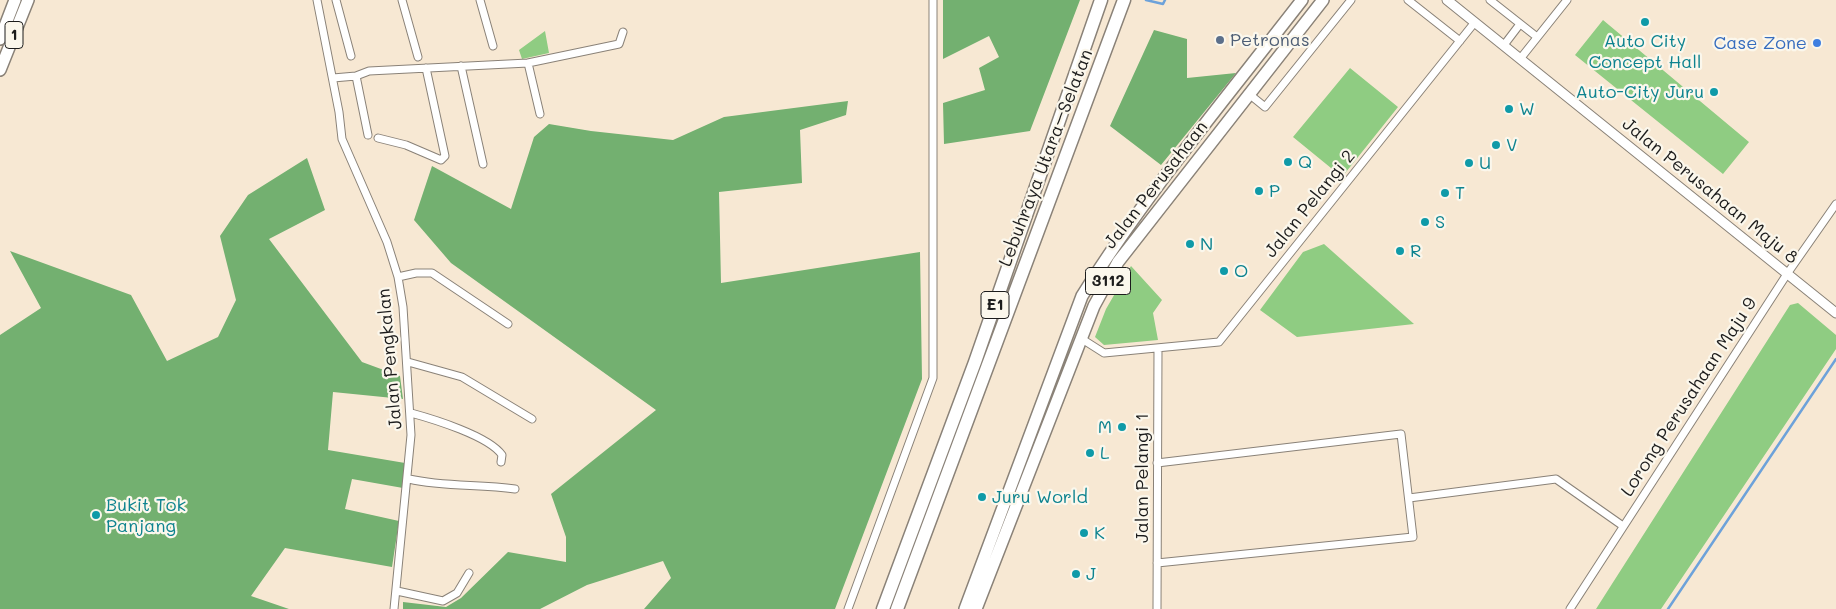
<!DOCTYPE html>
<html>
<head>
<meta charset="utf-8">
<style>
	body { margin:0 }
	canvas { display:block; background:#f7e8d3 }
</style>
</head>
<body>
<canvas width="1836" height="609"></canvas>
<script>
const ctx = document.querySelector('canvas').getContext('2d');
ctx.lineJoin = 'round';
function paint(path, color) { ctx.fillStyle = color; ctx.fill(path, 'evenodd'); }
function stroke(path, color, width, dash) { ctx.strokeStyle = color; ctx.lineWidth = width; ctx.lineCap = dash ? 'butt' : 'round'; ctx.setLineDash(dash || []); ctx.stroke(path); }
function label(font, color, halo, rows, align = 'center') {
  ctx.font = font + ' Mali,sans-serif'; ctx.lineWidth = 4.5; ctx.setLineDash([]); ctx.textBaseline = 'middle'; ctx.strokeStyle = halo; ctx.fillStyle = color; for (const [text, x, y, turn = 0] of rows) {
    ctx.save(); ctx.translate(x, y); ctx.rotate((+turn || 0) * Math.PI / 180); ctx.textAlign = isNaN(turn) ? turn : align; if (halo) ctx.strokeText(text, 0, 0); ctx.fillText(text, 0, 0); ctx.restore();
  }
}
const green = new Path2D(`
	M1603 20 1749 142 1723 174 1575 55Z
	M545 31 549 53 522 59 519 50Z
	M1350 68 1398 107 1342 177 1293 137Z
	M1324 244 1414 324 1297 337 1260 310 1303 252Z
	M1131 266 1162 300 1153 313 1158 340 1104 345 1095 337 1106 309Z
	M1798 303 1836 335V349L1661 609H1596L1790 305Z`);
const forest = new Path2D(`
	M943 0H1080L1030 131 944 144 943 103 985 90 979 68 999 57 989 36 943 59Z
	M1154 30 1187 39V78L1236 73 1161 165 1110 126Z
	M848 101 846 115 800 130 802 183 719 192 721 283 920 252 922 379 835 609H644L671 578 663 561 587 585 540 609H403V602L446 607 461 598 508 552 566 562V537L551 494 656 410 451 263 414 220 432 166 511 209 534 137 549 124 591 131 673 140 724 117Z
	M307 158 325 210 269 239 362 362 400 376 403 399 333 392 328 450 405 463 403 488 352 479 345 509 399 521 392 567 285 548 251 596 289 609H0V335L41 308 10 251 131 295 167 361 218 337 236 300 220 236 248 195Z`);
const stream = new Path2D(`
	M1146 0 1163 4 1165 0
	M1668 609 1836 359`);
const minor = new Path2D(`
	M317 0 339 112 342 139 387 242 398 277 403 307 411 435 394 609
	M336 0 351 56
	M402 0 418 57
	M480 0 493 46
	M1408 0 1460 41
	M1490 0 1537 37
	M1504 45 1520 24
	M1520 59 1567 0
	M528 63 540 114
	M461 66 483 164
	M356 76 368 135
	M333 78 356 76 369 71 528 63 619 44 623 32
	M1249 94 1265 107 1351 0
	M378 138 406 145 441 160 445 156 426 68
	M398 277 416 273H432L508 324
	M1082 339 1104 353 1219 342 1475 22
	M408 362 462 377 532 419
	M411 413C433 419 489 436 502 455L501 462
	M409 479C444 487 479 484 515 489
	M1409 498 1556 479 1623 526
	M1157 563 1413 537 1401 434 1157 463
	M397 591 443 601 457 593 469 573
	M848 609 933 378V0
	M1157 609 1158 348
	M1570 609 1787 274 1836 204`);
const tertiary = new Path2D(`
	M1447 0 1836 313`);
const primary = new Path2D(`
	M965 609 1082 296C1147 192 1227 97 1302 0
	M976 609 1094 306 1118 262 1323 0`);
const trunk = new Path2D(`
	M0 39 15 0
	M0 70 28 0`);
const motorway = new Path2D(`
	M883 609 975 362 1101 0
	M897 609 1124 0`);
const markers = [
	[1645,22,5,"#0f9aa8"],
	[1220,40,5,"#5c6f8a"],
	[1817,43,5,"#3f7fe0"],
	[1714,92,5,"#0f9aa8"],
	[1509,109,5,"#0f9aa8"],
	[1496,145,5,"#0f9aa8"],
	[1288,162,5,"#0f9aa8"],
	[1469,163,5,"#0f9aa8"],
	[1259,191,5,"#0f9aa8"],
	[1445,193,5,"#0f9aa8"],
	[1425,222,5,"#0f9aa8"],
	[1190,244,5,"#0f9aa8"],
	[1400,251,5,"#0f9aa8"],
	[1224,271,5,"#0f9aa8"],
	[1122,427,5,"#0f9aa8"],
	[1090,453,5,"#0f9aa8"],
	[982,497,5,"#0f9aa8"],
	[96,515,5,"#0f9aa8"],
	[1084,533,5,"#0f9aa8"],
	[1076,574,5,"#0f9aa8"]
];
const shields = [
	[14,35,18],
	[1108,281,45],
	[995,305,28]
];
const shieldNames = [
	["1",14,35],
	["3112",1108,281],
	["E1",995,305]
];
const serviceNames = [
	["Petronas",1230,40]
];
const cultureNames = [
	["Auto City",1645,41,"center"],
	["Concept Hall",1645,62,"center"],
	["Auto-City Juru",1704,92,"right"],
	["W",1519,109],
	["V",1506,145],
	["Q",1298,162],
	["U",1479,163],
	["P",1269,191],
	["T",1455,193],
	["S",1435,222],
	["N",1200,244],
	["R",1410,251],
	["O",1234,271],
	["M",1112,427,"right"],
	["L",1100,453],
	["Juru World",992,497],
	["Bukit Tok",106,505],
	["Panjang",106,526],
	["K",1094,533],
	["J",1086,574]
];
const shopNames = [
	["Case Zone",1807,43]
];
const streetNames = [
	["Lebuhraya Utara–Selatan",1046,158,-69],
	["Jalan Perusahaan",1156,185,-52],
	["Jalan Perusahaan Maju 8",1710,191,39],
	["Jalan Pelangi 2",1310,204,-51],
	["Jalan Pengkalan",390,359,-95],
	["Lorong Perusahaan Maju 9",1689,397,-57],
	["Jalan Pelangi 1",1142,478,-90]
];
paint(green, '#8fcc82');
paint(forest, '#73b070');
stroke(stream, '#6da2da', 2.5);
stroke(minor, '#8a8278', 9);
stroke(tertiary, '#8a8278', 11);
stroke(primary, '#8a8278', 14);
stroke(trunk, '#8a8278', 14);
stroke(motorway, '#8a8278', 15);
stroke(minor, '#fff', 7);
stroke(tertiary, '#fff', 9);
stroke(primary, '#fff', 11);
stroke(trunk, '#fff', 11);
stroke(motorway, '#fff', 12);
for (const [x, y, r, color] of markers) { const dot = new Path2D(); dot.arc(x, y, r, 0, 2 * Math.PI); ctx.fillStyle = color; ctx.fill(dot); stroke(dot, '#fbf7ec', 2); }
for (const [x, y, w] of shields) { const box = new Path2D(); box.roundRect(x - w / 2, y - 13.5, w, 27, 4); ctx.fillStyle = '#fbf7ec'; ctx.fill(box); stroke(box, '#1c1c1c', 1); }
label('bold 16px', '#1c1c1c', null, shieldNames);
label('18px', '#4e5e75', '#fbf7ec', serviceNames, 'left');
label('18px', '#0d838f', '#fbf7ec', cultureNames, 'left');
label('18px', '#366cbe', '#fbf7ec', shopNames, 'right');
label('18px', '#1c1c1c', '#fbf7ec', streetNames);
</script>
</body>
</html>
